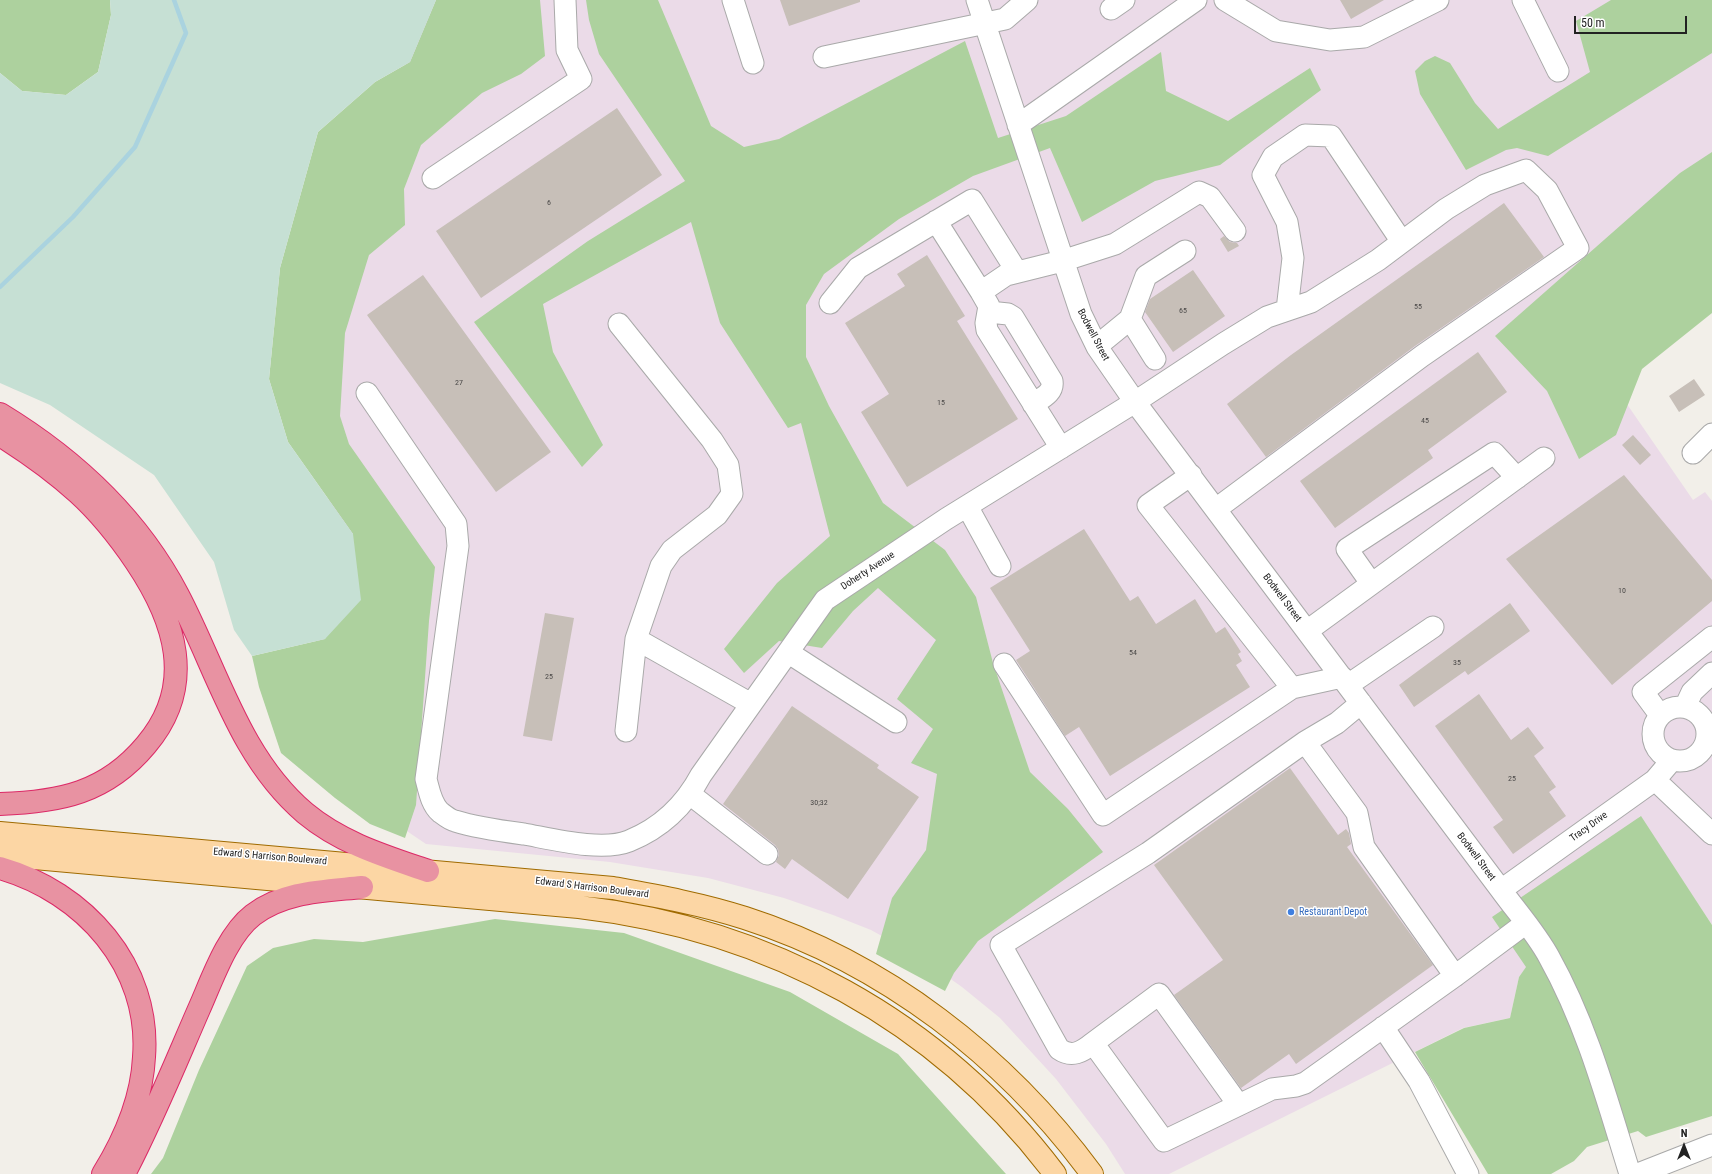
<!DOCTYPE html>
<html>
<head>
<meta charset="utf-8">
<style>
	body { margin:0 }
	#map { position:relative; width:1712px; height:1174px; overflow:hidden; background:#f2efe9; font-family:"Roboto Condensed",sans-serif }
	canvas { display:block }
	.north { position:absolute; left:1664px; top:1126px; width:40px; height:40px; -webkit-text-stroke:3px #fff; paint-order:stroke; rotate:0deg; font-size:11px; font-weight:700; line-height:16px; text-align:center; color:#222 }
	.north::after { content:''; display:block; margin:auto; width:14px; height:18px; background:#222; clip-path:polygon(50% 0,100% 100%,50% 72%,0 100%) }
	.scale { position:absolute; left:1574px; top:16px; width:113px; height:18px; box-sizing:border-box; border:2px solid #222; border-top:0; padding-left:5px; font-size:12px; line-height:14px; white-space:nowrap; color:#222; -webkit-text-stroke:3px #fff; paint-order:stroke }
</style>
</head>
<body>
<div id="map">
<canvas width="1712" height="1174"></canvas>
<div class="north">N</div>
<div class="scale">50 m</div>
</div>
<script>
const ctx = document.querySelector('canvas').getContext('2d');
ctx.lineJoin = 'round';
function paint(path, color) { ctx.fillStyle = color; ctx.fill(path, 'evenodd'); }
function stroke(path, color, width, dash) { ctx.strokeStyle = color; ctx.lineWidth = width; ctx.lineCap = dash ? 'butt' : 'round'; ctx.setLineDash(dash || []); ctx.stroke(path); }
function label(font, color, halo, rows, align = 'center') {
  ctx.font = font + ' "Roboto Condensed",sans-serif'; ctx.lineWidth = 3; ctx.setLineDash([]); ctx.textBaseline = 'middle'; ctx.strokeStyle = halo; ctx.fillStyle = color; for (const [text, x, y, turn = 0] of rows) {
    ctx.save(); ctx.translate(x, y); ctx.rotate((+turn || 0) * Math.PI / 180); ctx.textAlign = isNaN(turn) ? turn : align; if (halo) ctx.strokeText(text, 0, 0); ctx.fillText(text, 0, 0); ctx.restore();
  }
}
const industrial = new Path2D(`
	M436 0H1712V194L1558 304 1693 500 1705 492 1712 501V925L1640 816 1519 977 1510 1018 1463 1028 1169 1174H1125L1106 1144 1056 1079 1000 1018 962 987 918 956 871 930 833 915 784 898 708 878 610 862 426 844 306 763 357 166Z`);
const forest = new Path2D(`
	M0 0H110L111 15 98 72 66 95 22 91 0 73Z
	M436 0H540L545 56 521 74 482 93 421 145 404 189 405 225 369 255 345 333 340 416 349 444 435 567 429 621 416 805 405 838 370 824 335 798 281 753 259 687 252 656 325 639 353 534 288 442 269 379 280 268 318 132 375 82 410 62Z
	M586 0H658L711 126 744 147 779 139 965 41 998 138 1066 116 1161 52 1166 91 1228 121 1310 68 1321 90 1220 165 1155 181 1082 222 1050 148 973 176 899 219 824 274 806 305V357L829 406 883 503 945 550 976 597 993 663 1030 772 1068 809 1103 852 978 941 954 973 945 991 876 954 892 898 926 850 937 774 911 763 933 729 897 699 936 640 878 588 853 611 822 648 779 641 744 673 724 649 777 583 830 536 801 423 788 428 720 323 691 222 543 304 553 352 603 445 582 467 474 322 588 241 685 181 599 54 589 20Z
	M1611 0H1712V53L1548 156 1517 148 1506 150 1466 170 1420 94 1415 71 1425 61 1435 56 1450 63 1475 103 1498 129 1590 72 1576 21Z
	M1712 152V313L1642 369 1616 435 1579 459 1547 391 1495 336 1680 173Z
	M1641 816 1712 925V1116L1646 1137 1638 1131 1587 1147 1574 1161 1551 1174H1488L1415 1052 1464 1028 1510 1018 1519 977 1526 967 1492 917Z
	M495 919 624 933 790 992 898 1054 1006 1174H151L163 1158 199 1070 247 966 273 948 314 939 363 942Z`);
const wetland = new Path2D(`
	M110 0H436L410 62 375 82 318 132 280 268 269 379 288 442 353 534 361 600 325 639 252 656 234 630 214 562 154 475 50 405 0 383V73L22 91 66 95 98 72 111 15Z`);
const stream = new Path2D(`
	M0 287 73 217 135 147 186 33 174 0`);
const building = new Path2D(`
	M780 0H860V2L789 26Z
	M1340 0H1384L1351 19Z
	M617 108 662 175 481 298 436 231Z
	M1504 203 1544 257 1415 346 1266 457 1227 404 1291 355Z
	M1224 236 1230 242 1237 243 1239 246 1228 252 1220 239Z
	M927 255 965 316 957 321 1018 419 907 487 861 412 889 394 845 323 905 286 897 274Z
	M1193 270 1225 316 1173 352 1145 312 1150 299Z
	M423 275 551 452 496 492 367 315Z
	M1478 352 1507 392 1428 450 1433 458 1335 528 1300 481Z
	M1694 379 1705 395 1679 412 1669 396Z
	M1633 435 1651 455 1640 465 1622 445Z
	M1624 475 1712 580V601L1612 685 1506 559Z
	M1084 529 1130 601 1138 596 1156 624 1195 599 1216 633 1225 627 1241 652 1238 654 1242 661 1236 665 1250 687 1110 776 1079 727 1065 736 1016 660 1030 651 990 588Z
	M1510 603 1530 631 1468 675 1465 671 1414 707 1399 685Z
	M545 613 574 618 552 741 523 736Z
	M1479 694 1511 740 1528 727 1544 748 1534 756 1556 787 1549 792 1566 816 1513 854 1493 827 1503 820 1435 726Z
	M792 706 879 765 877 768 919 797 848 899 792 859 785 869 776 862 779 855 778 849 775 845 723 804Z
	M1290 768 1338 835 1346 829 1349 833 1351 844 1347 847 1433 965 1296 1064 1289 1054 1241 1088 1174 995 1223 960 1154 865Z`);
const minor = new Path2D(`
	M733 0 753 63
	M977 0 1081 314 1097 347 1135 402 1501 890C1517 912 1536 933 1549 957 1587 1025 1607 1100 1630 1174
	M1225 0 1276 31 1330 40 1364 37 1438 0
	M1523 0 1558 71
	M1111 9 1124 0
	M824 57 1005 19 1027 0
	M1018 125 1196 0
	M433 178 581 79 567 50 565 0
	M936 221 981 292
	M830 303 858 268 972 200 1017 272
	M1287 310 1293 258 1287 222 1263 175 1273 157 1305 135 1331 136 1402 242
	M989 312 1008 314 1013 317 1052 381C1054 393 1042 398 1033 404
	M1130 319 1155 359
	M619 324 712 440 728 465 732 494 717 515 672 550 661 566 636 639 751 704
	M1097 346 1130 319 1146 276 1185 251
	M367 393 456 524 458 546 426 779C429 790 431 804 440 812 444 815 450 820 455 821 477 828 501 831 524 834 552 839 602 852 629 841 661 828 685 805 701 775L825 600 946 519 1135 402 1223 344 1267 317 1311 302 1378 260 1446 209 1485 185 1526 170 1547 190 1578 248 1422 356 1216 509
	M1061 448 987 330 986 323 989 306 981 292 1006 275 1062 261 1115 244 1199 192 1210 197 1235 231
	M1693 453 1712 434
	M1191 475 1148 505 1292 688
	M967 506 1000 566
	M1371 583 1347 549 1494 453 1517 478
	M1307 631 1544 458
	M789 653 896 722
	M1004 664 1103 815 1292 688 1342 677
	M1348 685 1433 627
	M1653 734a27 27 0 1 1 54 0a27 27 0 1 1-54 0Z
	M1685 707 1692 692 1712 673
	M1660 715 1643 692 1712 637
	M626 731 636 639
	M1305 742 1357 813 1364 847 1455 976
	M1655 780 1712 834
	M691 795 767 854
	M1501 890 1655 780 1672 760
	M1383 1027 1419 1081 1468 1174
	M1093 1043C1082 1052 1072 1058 1059 1049L1001 945 1148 853 1305 742 1337 723 1361 703
	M1238 1104 1159 994 1093 1043 1164 1141 1272 1089 1296 1086 1305 1083 1455 976 1526 923
	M1638 1174 1712 1145`);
const major = new Path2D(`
	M0 833 613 888C657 896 702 904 745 918 885 963 1006 1057 1092 1174
	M0 855 579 907C769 929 939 1020 1055 1174`);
const highway = new Path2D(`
	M0 414C74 459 137 517 178 595 217 669 239 757 305 813 341 843 384 856 428 871
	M0 435C27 452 54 471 78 493 100 513 119 537 136 562 175 620 197 685 146 745 106 793 60 802 0 804
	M0 868C84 892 151 966 144 1057 142 1098 124 1140 103 1174
	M124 1174C152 1121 175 1064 199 1009 212 980 227 935 253 915 284 891 325 891 362 887`);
const markers = [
	[1291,912,4,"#3f7fe0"]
];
const numberNames = [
	["6",549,203],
	["55",1418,307],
	["65",1183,311],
	["27",459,383],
	["15",941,403],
	["45",1425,421],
	["10",1622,591],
	["54",1133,653],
	["35",1457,663],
	["25",549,677],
	["25",1512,779],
	["30;32",819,803]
];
const streetNames = [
	["Bodwell Street",1093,335,62],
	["Doherty Avenue",868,571,-33],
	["Bodwell Street",1282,598,53],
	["Tracy Drive",1589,827,-36],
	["Edward S Harrison Boulevard",270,857,5],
	["Bodwell Street",1476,857,53],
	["Edward S Harrison Boulevard",592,888,7]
];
const shopNames = [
	["Restaurant Depot",1299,912]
];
paint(industrial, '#ebdbe8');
paint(forest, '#add19e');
paint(wetland, '#c6e0d4');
stroke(stream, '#aad3df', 4.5);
paint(building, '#c7bfb8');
stroke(minor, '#a9a9a9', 23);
stroke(major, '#a06b00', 24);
stroke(highway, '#dc2a67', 24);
stroke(minor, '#fff', 21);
stroke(major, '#fcd6a4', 22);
stroke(highway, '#e892a2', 22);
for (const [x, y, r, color] of markers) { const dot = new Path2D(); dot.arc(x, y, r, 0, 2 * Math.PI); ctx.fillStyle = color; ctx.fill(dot); stroke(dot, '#fff', 1.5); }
label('8px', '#4b4948', null, numberNames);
label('10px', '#222', '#fff', streetNames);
label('10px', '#366cbe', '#fff', shopNames, 'left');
</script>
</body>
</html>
